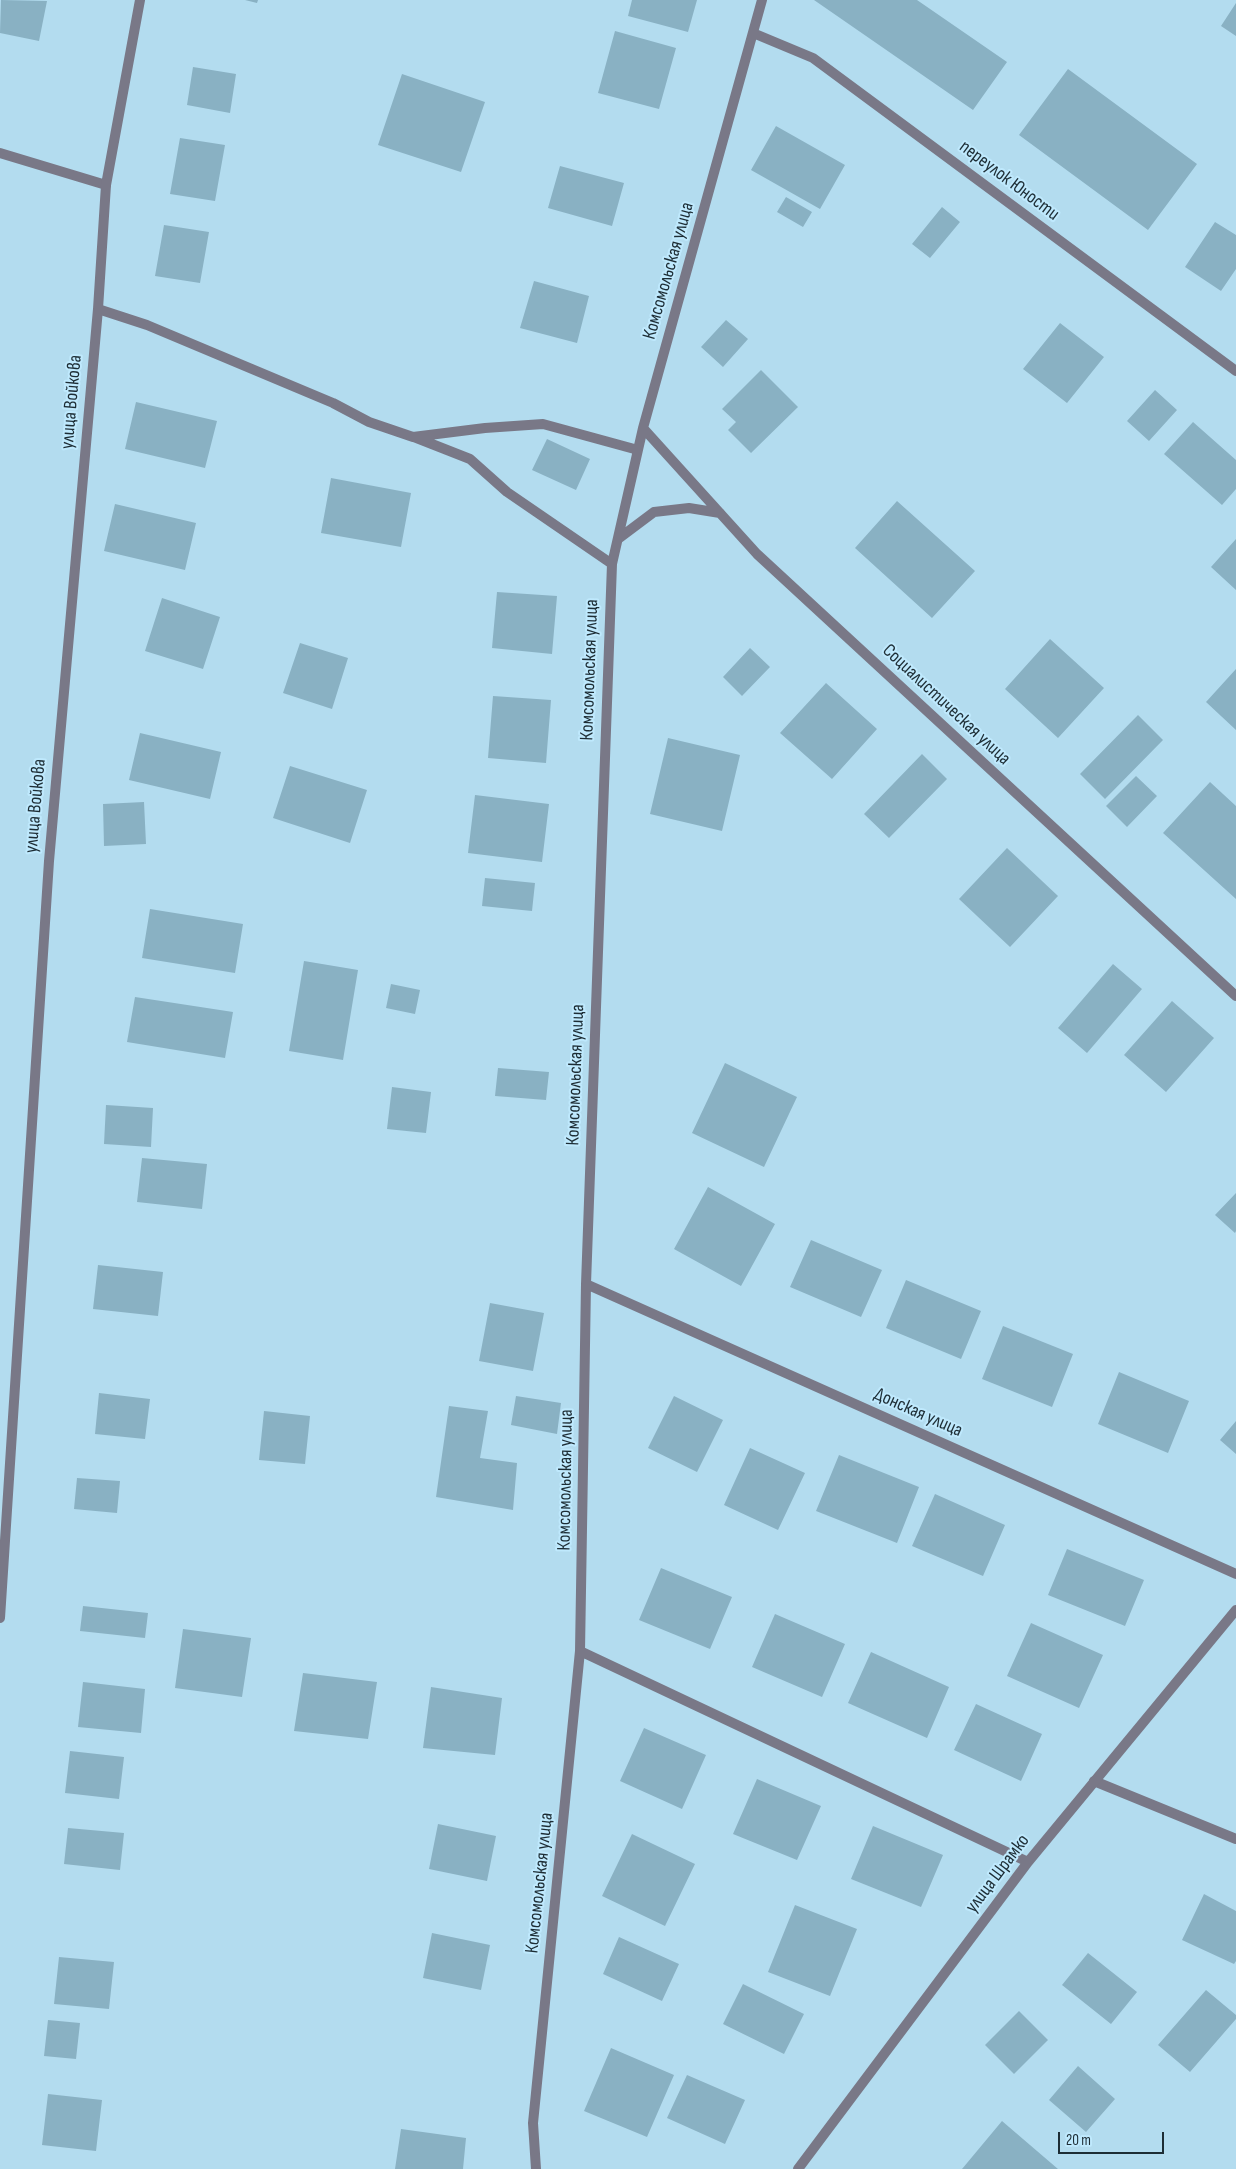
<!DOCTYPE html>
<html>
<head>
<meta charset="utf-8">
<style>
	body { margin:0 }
	#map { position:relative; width:1236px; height:2169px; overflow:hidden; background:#b3dcef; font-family:"Sofia Sans Condensed",sans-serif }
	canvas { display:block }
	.scale { position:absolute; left:1058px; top:2132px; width:106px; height:22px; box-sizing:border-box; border:2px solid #1d2d35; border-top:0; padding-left:6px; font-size:15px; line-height:18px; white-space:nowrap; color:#1d2d35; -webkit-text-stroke:4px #bfe9fd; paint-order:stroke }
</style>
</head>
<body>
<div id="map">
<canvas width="1236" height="2169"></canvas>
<div class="scale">20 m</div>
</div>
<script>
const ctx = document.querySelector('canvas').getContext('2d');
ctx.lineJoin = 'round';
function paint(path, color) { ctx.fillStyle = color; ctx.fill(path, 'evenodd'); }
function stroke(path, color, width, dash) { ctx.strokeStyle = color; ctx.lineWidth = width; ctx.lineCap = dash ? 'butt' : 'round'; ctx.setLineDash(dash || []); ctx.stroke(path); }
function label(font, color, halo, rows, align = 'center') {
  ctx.font = font + ' "Sofia Sans Condensed",sans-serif'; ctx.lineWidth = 4; ctx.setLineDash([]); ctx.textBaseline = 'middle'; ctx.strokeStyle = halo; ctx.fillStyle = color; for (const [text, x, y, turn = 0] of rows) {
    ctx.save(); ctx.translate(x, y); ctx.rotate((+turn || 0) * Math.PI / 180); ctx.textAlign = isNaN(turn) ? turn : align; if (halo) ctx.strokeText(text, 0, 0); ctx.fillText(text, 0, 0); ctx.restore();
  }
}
const building = new Path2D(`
	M1 0 47 1 39 41 0 33Z
	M245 0H258L257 3Z
	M632 0H697L688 32 628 16Z
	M814 0H917L1007 62 973 110Z
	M1236 3V36L1221 26Z
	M615 31 676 48 659 109 598 93Z
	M193 67 236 74 230 113 187 105Z
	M1068 69 1197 164 1148 230 1019 135Z
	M402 74 485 102 461 172 378 145Z
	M776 126 845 165 820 209 751 170Z
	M180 138 225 145 215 201 170 194Z
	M560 166 624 183 612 226 548 208Z
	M786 197 812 212 803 227 777 212Z
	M942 207 960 222 930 258 912 244Z
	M1215 222 1236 235V269L1221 291 1185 267Z
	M164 225 209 232 200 283 155 276Z
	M534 281 589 296 577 343 520 328Z
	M726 320 748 339 723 367 701 347Z
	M1060 323 1104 357 1067 403 1023 369Z
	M761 370 798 407 751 453 728 430 736 422 722 409Z
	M1155 390 1177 410 1149 441 1127 421Z
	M136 402 217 421 205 468 125 449Z
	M1193 422 1236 460V489L1222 505 1164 454Z
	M547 439 590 459 576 490 532 470Z
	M331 478 411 493 401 547 321 533Z
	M897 501 975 571 932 618 855 548Z
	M115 504 196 523 185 570 104 551Z
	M1236 539V590L1211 567Z
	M497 592 557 596 552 654 492 648Z
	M162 598 220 617 203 669 145 651Z
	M1050 639 1104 688 1058 738 1005 689Z
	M300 643 348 658 332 709 283 693Z
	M750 648 770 667 742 696 723 677Z
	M1236 669V730L1206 702Z
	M826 683 877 729 832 779 780 733Z
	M493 696 551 700 546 763 488 758Z
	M1138 715 1163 740 1105 799 1080 774Z
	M140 733 221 752 210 799 129 780Z
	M668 738 740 755 722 831 650 814Z
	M922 754 947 779 889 838 864 814Z
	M290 766 367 790 350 843 273 818Z
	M1136 776 1157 796 1127 827 1106 806Z
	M1210 782 1236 806V899L1163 833Z
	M475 795 549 804 542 862 468 853Z
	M144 802 146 844 104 846 103 804Z
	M1007 848 1058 896 1010 947 959 899Z
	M485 878 535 883 532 911 482 906Z
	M150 909 243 924 235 973 142 958Z
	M304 961 358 970 343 1060 289 1051Z
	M1113 964 1142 989 1087 1053 1058 1028Z
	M391 984 420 990 415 1014 386 1008Z
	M135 997 233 1012 225 1058 127 1042Z
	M1172 1001 1214 1038 1166 1092 1124 1055Z
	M725 1063 797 1097 764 1167 692 1133Z
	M498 1068 549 1072 546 1100 495 1096Z
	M392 1087 431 1092 426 1133 387 1129Z
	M106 1105 153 1108 151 1147 104 1144Z
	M142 1158 207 1164 202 1209 137 1202Z
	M708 1187 775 1224 741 1286 674 1249Z
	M1236 1193V1231L1235 1233 1215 1215Z
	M811 1240 882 1270 861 1317 790 1287Z
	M98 1265 163 1272 158 1316 93 1309Z
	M906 1280 981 1311 961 1359 886 1328Z
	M490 1303 544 1313 533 1371 479 1361Z
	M1003 1326 1073 1354 1052 1407 982 1379Z
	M1119 1372 1189 1401 1168 1453 1098 1424Z
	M99 1393 150 1399 145 1439 95 1434Z
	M516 1396 561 1403 557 1434 511 1425Z
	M674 1396 723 1420 697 1472 648 1448Z
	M449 1406 488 1411 480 1458 517 1463 513 1510 436 1497Z
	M264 1411 310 1416 305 1464 259 1460Z
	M1236 1421V1454L1220 1440Z
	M750 1448 805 1473 778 1530 724 1505Z
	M839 1455 919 1487 897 1543 816 1511Z
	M77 1478 120 1481 117 1513 74 1509Z
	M935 1494 1005 1525 983 1576 912 1546Z
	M1067 1549 1144 1580 1125 1626 1048 1595Z
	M661 1568 732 1597 710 1649 639 1620Z
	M83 1606 148 1613 145 1638 80 1631Z
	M775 1614 845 1644 822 1697 752 1667Z
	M1031 1623 1103 1655 1079 1708 1007 1676Z
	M183 1629 251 1638 242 1697 175 1688Z
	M871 1652 949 1687 927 1738 848 1703Z
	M303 1673 377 1682 368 1739 294 1731Z
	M83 1682 145 1689 141 1733 78 1727Z
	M431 1687 502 1698 495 1755 423 1748Z
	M976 1704 1042 1734 1021 1781 954 1750Z
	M644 1728 706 1755 682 1809 620 1781Z
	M70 1751 124 1757 119 1799 65 1793Z
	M757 1779 821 1806 797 1860 733 1834Z
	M438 1824 496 1836 487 1881 429 1869Z
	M873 1826 943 1855 921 1907 851 1879Z
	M68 1828 124 1833 120 1870 64 1864Z
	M632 1834 695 1864 665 1926 602 1896Z
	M1204 1894 1236 1911V1961L1234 1964 1182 1940Z
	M795 1905 857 1929 830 1996 768 1972Z
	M432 1933 490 1945 481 1990 423 1978Z
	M619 1937 679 1964 662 2001 603 1974Z
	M1088 1953 1137 1992 1111 2024 1062 1985Z
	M59 1957 114 1962 109 2009 54 2004Z
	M743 1984 804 2014 784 2054 723 2024Z
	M1206 1990 1236 2015V2019L1190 2072 1158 2045Z
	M1019 2011 1048 2040 1014 2074 985 2045Z
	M48 2020 80 2023 76 2059 44 2056Z
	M611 2048 674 2075 647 2137 584 2111Z
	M1078 2066 1115 2099 1086 2132 1049 2100Z
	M687 2075 745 2100 725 2144 667 2118Z
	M48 2094 102 2100 96 2151 42 2145Z
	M1002 2121 1058 2169H962Z
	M401 2129 466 2138 463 2169H395Z`);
const lane = new Path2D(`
	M0 153 106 185
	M1094 1781 1236 1839`);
const street = new Path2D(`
	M753 33 813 58 1236 371
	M98 309 147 325 333 403 369 422 413 437 485 428 543 424 638 450
	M643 428 757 554 1236 996
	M414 437 470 459 507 492 612 564
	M618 539 654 512 689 508 720 513
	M586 1284 1236 1574
	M0 1618 49 861 98 309 106 185 140 0
	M580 1651 1028 1862
	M536 2169 533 2123 580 1651 586 1284 612 564 643 428 762 0
	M798 2169 1028 1862 1236 1610`);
const streetNames = [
	["переулок Юности",1009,181,37],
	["Комсомольская улица",669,271,-74],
	["улица Войкова",72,402,-85],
	["Комсомольская улица",590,670,-88],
	["Социалистическая улица",946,705,43],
	["улица Войкова",36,806,-85],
	["Комсомольская улица",576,1075,-88],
	["Донская улица",918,1413,24],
	["Комсомольская улица",566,1480,-89],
	["улица Шрамко",998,1874,-53],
	["Комсомольская улица",540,1883,-84]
];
paint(building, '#89b1c3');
stroke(lane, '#797887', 10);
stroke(street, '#797887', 10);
label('19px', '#1d2d35', '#bfe9fd', streetNames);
</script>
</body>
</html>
